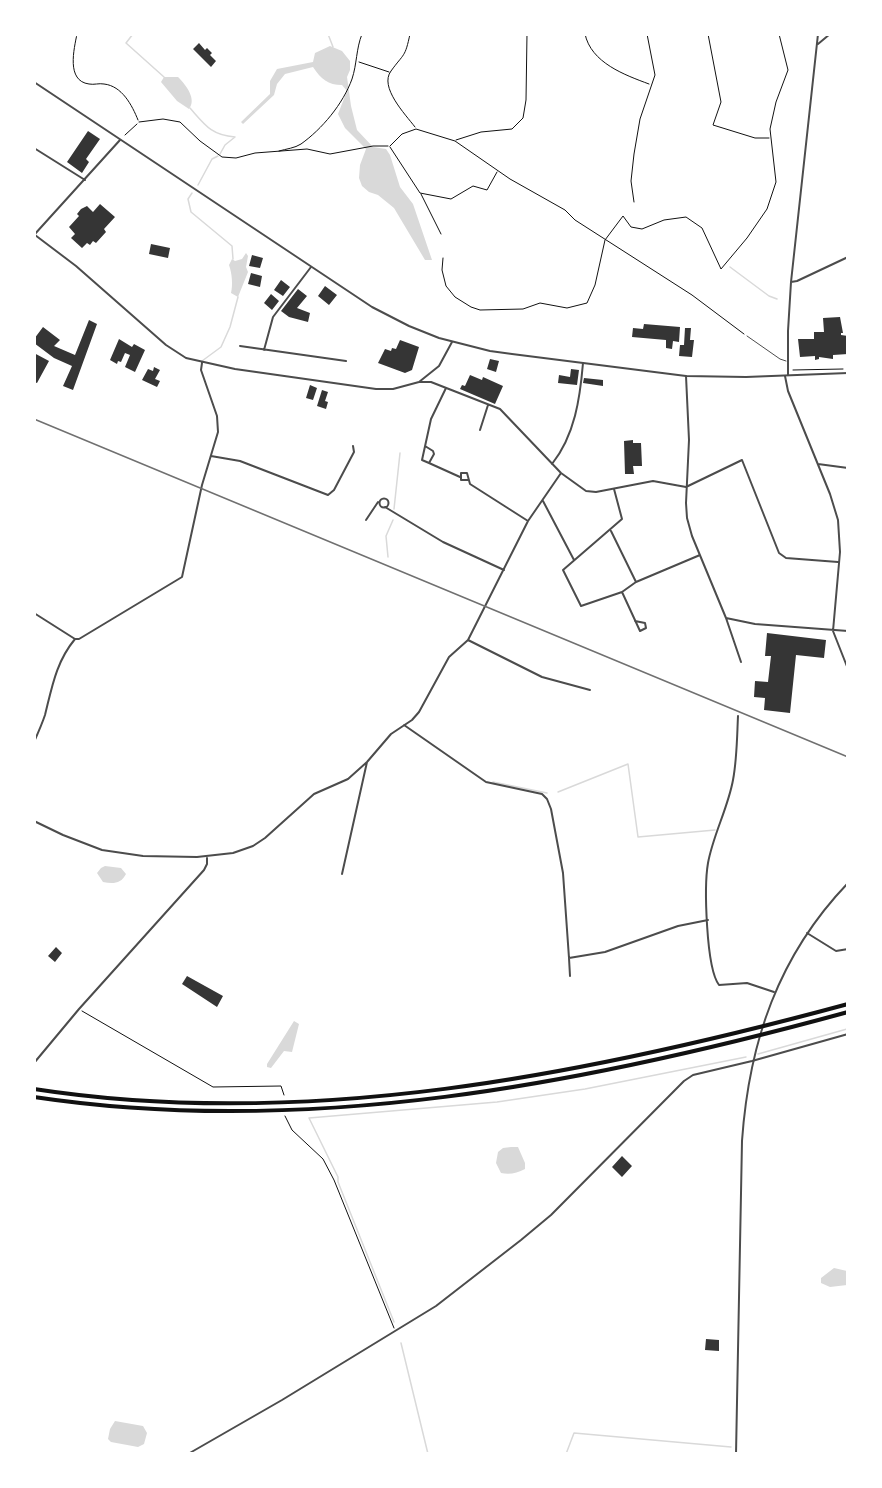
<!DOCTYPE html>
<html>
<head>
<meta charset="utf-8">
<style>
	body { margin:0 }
	#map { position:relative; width:882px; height:1488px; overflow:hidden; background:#fff; font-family:Manrope,sans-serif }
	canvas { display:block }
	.frame { position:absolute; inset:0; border:36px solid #fff; pointer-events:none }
</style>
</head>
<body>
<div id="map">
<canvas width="882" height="1488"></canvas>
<div class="frame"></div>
</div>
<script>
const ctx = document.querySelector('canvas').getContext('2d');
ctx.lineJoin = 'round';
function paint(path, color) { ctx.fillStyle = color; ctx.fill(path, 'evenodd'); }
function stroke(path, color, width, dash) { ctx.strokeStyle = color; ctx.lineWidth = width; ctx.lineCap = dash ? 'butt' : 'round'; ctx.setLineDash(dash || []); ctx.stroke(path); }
const water = new Path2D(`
	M330 46 342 51 350 61V70L347 77 351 106 357 130 373 147 386 149 390 155 400 187 413 204 432 260H425L394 208 378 195 369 192 362 186 359 178 360 165 366 149 345 128 338 114 347 91 342 85C328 85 321 79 313 67L285 74 277 84 274 95 243 124 241 122 270 94V81L277 69 313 62 315 53Z
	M164 77H178C186 85 197 99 189 109L177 101 161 82Z
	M246 253 248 256 246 267 248 272 238 297 231 293C233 285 232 273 229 265L232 259 235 261 242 259Z
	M105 866 121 868 126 874C121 884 113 884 103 882L97 873 101 868Z
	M294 1021 299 1024 292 1052 284 1051 271 1068 267 1067V1064Z
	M511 1147H518L525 1163V1169C517 1173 510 1175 501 1173L496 1163 498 1152 503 1148Z
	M834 1268 847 1271V1285L830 1287 821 1283V1278Z
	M115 1421 143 1426 147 1433 144 1444 138 1447 111 1442 108 1439 110 1429Z`);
const stream = new Path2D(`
	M133 34 126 43 164 77
	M328 34 333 47
	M190 108C205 125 211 135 235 137L225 145 220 154
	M198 185 212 159 218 156
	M192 193 188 199 191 212 232 246 233 259
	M730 267 769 296 777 299
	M202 361 221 347 230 327 238 297
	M394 509 400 453
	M388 557 386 536 393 520
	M493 782 547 793
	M558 792 628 764 638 837 715 830
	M758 1054 847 1029
	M394 1322 338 1182V1177L309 1118 497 1102 585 1089 746 1057
	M401 1343 428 1454
	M566 1454 574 1433 731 1447`);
const building = new Path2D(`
	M199 43 205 50 207 48 212 53 210 55 216 61 211 67 193 49Z
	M88 131 100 139 86 159 89 162 82 173 67 162Z
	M100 204 115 217 104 229 106 232 96 243 93 241 90 245 87 243 82 248 71 238 75 234 69 227 79 216 77 214 81 209 87 206 93 212Z
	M151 244 170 248 168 258 149 254Z
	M252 255 263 258 260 268 249 266Z
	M251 273 262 276 260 287 248 284Z
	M281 280 290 287 283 296 274 290Z
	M325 286 337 295 329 305 318 296Z
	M298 289 307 296 297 308 310 313 308 322 289 317 281 311Z
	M271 294 279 301 272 310 264 303Z
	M840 317 843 333H841V335L848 336V354L833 355V359L819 357V359L815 360V356L800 357 798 339H814V332H824L823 318Z
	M89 320 97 324 73 390 63 386 72 366 54 358 34 343V339L43 327 60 340 54 346 75 355Z
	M644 324 680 327 679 342 673 341 672 349 666 348V340L632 337 633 328 643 329Z
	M685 328H691L690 340H694L692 357 679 356 680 345H684Z
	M119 339 132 347 134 344 145 350 135 372 125 367 130 355 125 353 121 362 118 361 117 364 110 360Z
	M400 340 419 347 412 370 405 373 378 363 385 349 391 351 392 348 396 349Z
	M34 353 49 361 37 383 34 382Z
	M490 359 499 361 496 372 487 369Z
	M154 367 160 370 155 379 160 381 157 387 142 380 148 369 153 371Z
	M571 369 579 370 577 385 558 383 559 375 570 377Z
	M470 375 482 380 483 377 503 386 495 404 460 389 462 385 465 386Z
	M584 378 603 380V386L583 383Z
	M310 385 317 388 313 400 306 398Z
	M322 390 328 392 325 401 328 402 326 409 317 406Z
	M633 440V443H641L642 466H633L634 474H625L624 441Z
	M767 633 826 640 824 658 796 655 790 713 764 710 765 698 754 697 755 681 768 682 771 656H765Z
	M56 947 62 953 55 962 48 956Z
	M187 976 223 996 217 1007 182 984Z
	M622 1156 632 1166 622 1177 612 1167Z
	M706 1339 719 1340V1351L705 1350Z`);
const path = new Path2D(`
	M77 34C74 49 66 81 89 84 94 85 99 83 104 84 122 86 132 105 138 120
	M410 34C405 58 404 53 391 71 379 87 405 114 415 127
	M585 34C591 63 625 75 649 84
	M708 34 721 102 713 125 755 138H769
	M359 62 389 72
	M139 122 163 119 180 122 200 141 222 157 236 158 255 153 307 149 330 154 373 146H388
	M125 135 137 124
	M456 140 481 132 512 129 523 118 526 100 527 34
	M390 146 402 134 416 129 455 141 510 179 565 210 575 220 692 295 744 334
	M390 147 420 193 451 199 473 186 487 190 497 172
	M279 151C286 149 295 148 301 144 322 129 343 104 352 79 357 64 356 49 362 34
	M421 194 441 234
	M634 202 631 181 634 154 640 119 655 75 647 34
	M443 258 442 270 446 286 455 297 471 307 480 310 523 309 540 303 567 308 587 303 595 285 605 240 623 216 631 227 642 229 664 220 686 217 702 228 721 269 747 238 767 209 776 182 770 129 776 102 788 70 779 34
	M793 370 843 369
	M82 1011 213 1087 281 1086 284 1095
	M285 1116 292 1130 323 1159 334 1180 394 1328`);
const service = new Path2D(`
	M747 336 780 359 786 361`);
const minor = new Path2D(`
	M818 44 830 34
	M34 148 85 180
	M34 235 120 140
	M35 235 76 266 166 345 186 358 235 369 376 389H393L419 382H431L500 409 561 473 586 491 596 492 653 481 686 487
	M791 282 797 281 848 257
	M240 346 346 361
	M264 350 273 317 311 267
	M788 375V331L791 282 818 34
	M686 376 689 440 686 503 687 518 692 536 726 618 755 624 848 631
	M785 376 788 391 830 494 838 520 840 552 833 631 848 669
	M419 382 439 366 452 342
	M480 430 488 405
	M425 446 433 451 434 454 429 463 422 460 431 419 446 388
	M211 456 240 461 328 495 334 490 354 452 353 446
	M429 463 460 477
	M552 464C575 435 580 398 583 363
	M818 464 848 468
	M468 480H461V473H467L470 484 528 521
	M686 487 742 460 779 553 786 558 838 562
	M614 489 622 519 563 570 581 606 622 592 636 582
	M379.5 503a4.5 4.5 0 1 1 9 0a4.5 4.5 0 1 1-9 0Z
	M543 501 574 560
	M385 507 443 542 504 570
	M366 520 378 502
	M611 531 636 582 700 555
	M622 592 640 631 646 628 645 623 635 621
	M34 613 75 639
	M726 618 741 662
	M75 639H79L182 577 202 485 218 432 217 416 201 370 202 363
	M468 640 542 677 590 690
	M738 716C737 737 737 759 733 780 728 808 713 835 708 863 704 886 706 968 719 985L747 983 774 992
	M404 725 486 782 542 794 547 799 551 809 563 873 569 958
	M34 742C38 733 42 724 45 715 52 687 56 662 75 639
	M34 821 63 835 102 850 143 856 197 857 233 853 253 846 265 838 314 794 348 779 367 762 391 734 412 720 419 712 449 657 468 640 528 521 561 473
	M34 873V879
	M342 874 367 762
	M807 933 836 951 848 949
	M570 976 569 958 605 952 678 926 708 920
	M34 1063 79 1009 204 870 207 864V858
	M188 1454 282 1400 436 1306 521 1240 551 1215 684 1081 693 1075 752 1061 848 1034`);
const tertiary = new Path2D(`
	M34 82 372 307 409 326 439 338 490 351 512 354 686 376 746 377 848 373
	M736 1454 742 1141C749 1042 778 956 848 883`);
const motorway = new Path2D(`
	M34 1089C306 1131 586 1075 848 1004
	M34 1097C307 1138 585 1084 848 1012`);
const rail = new Path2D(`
	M34 419 848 757`);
paint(water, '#d9d9d9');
stroke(stream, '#d9d9d9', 1.5);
paint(building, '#353535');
stroke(path, '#111', 1);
stroke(service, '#4c4c4c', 1);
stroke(minor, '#4c4c4c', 2);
stroke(tertiary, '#4c4c4c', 2);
stroke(motorway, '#111', 4);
stroke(rail, '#707070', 1.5);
</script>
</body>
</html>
